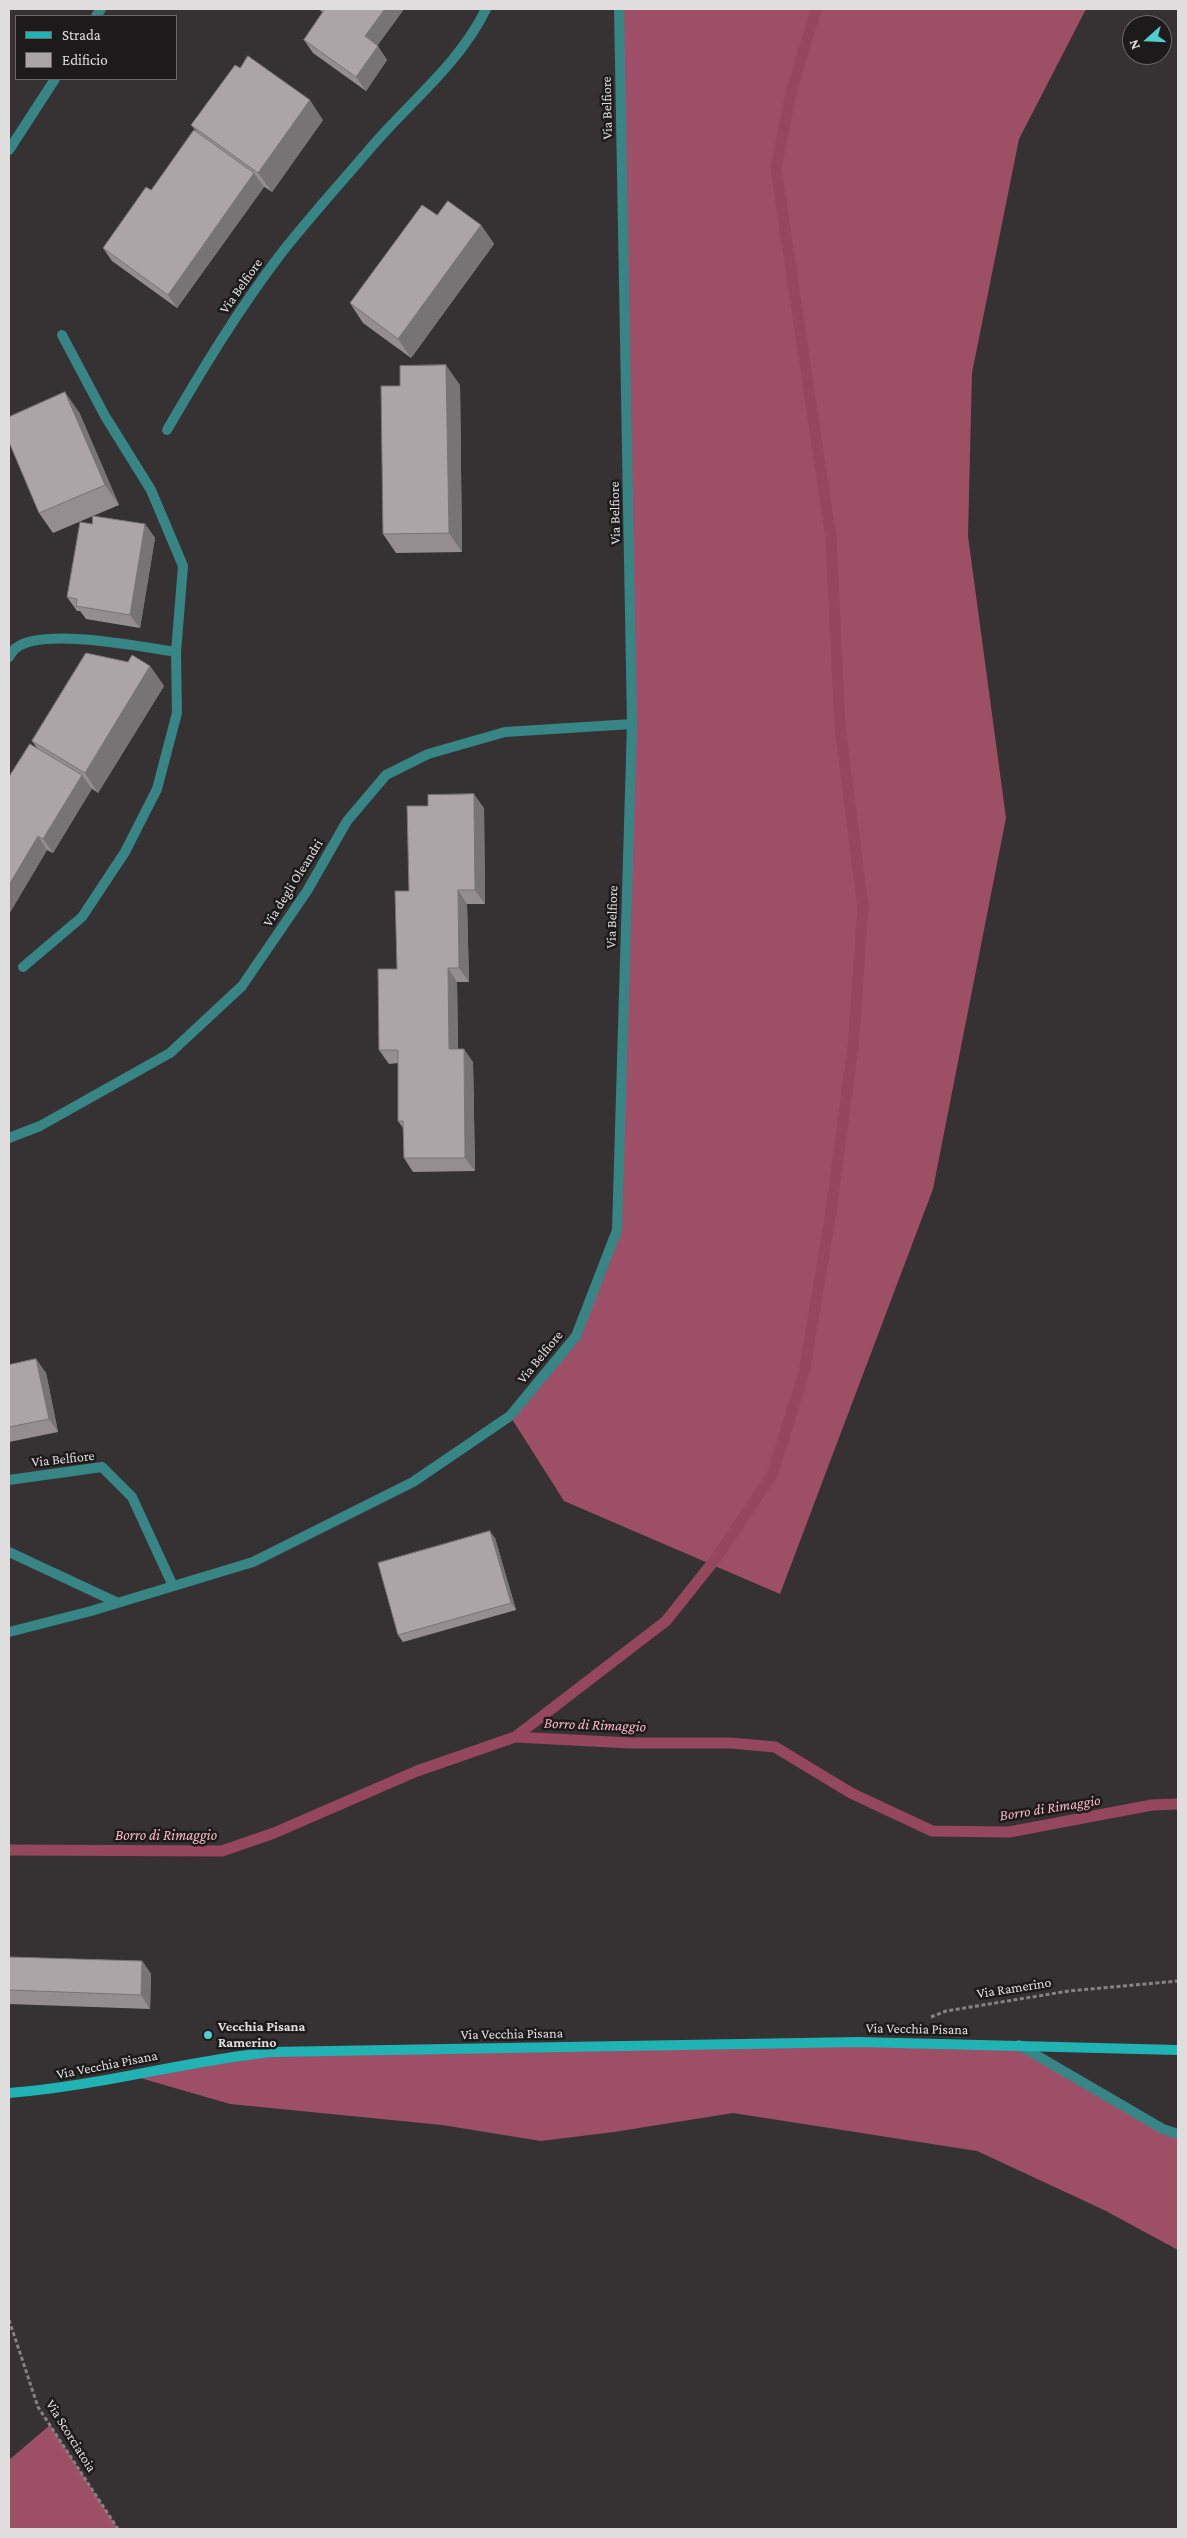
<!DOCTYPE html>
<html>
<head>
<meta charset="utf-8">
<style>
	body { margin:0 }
	#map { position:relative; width:1187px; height:2538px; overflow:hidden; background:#363133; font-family:"Crimson Pro",serif }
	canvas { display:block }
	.frame { position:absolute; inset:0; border:10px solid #e0ddde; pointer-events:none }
	.legend { position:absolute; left:15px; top:15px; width:162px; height:65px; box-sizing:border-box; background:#1c1a1b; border:1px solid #6a6869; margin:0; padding:6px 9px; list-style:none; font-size:15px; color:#e0ddde }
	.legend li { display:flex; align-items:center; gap:10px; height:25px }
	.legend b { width:25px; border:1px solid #6a6869 }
	.north { position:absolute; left:1122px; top:15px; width:50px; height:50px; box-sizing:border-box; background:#1c1a1b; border:1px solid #6a6869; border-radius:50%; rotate:250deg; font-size:14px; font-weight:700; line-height:20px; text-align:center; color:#e0ddde }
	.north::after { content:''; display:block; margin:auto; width:18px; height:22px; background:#52cdce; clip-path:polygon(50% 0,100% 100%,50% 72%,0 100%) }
</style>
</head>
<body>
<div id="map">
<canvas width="1187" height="2538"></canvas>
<div class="frame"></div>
<ul class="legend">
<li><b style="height:6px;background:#21b3b4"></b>Strada</li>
<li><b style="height:14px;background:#aca5a7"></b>Edificio</li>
</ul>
<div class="north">N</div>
</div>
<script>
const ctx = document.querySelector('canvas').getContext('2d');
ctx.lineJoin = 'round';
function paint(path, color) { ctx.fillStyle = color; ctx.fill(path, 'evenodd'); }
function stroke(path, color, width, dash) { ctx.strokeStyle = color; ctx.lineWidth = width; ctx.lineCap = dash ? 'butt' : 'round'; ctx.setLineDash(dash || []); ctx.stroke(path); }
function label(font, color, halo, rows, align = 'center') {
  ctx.font = font + ' "Crimson Pro",serif'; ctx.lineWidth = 5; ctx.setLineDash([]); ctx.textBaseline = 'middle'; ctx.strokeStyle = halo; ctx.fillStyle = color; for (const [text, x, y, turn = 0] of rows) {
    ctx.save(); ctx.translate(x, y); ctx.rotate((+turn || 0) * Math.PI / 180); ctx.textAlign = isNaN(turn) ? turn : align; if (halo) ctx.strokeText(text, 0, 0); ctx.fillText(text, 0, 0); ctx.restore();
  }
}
const forest = new Path2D(`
	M619 9H1086L1019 139 972 373 968 536 1006 818 933 1189 780 1594 564 1501 510 1416 576 1336 617 1229 632 724Z
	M1018 2044 1178 2134V2250L1104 2210 977 2151 733 2113 614 2132 541 2141 442 2125 230 2104 130 2075 270 2052Z
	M50 2425 118 2529H9V2460Z`);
const stream = new Path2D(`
	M515 1737 666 1621 717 1557 772 1475 804 1373 830 1219 853 1047 863 908 840 726 831 539 776 168 791 93 816 9
	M9 1850 222 1851 274 1833 417 1771 515 1737 630 1743H731L775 1747 851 1793 932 1831 1009 1832 1152 1805 1178 1804`);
const path = new Path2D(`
	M931 2017 946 2011 1069 1991 1178 1981
	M9 2320 38 2407 118 2529`);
const lane = new Path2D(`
	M62 335 105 416 151 490 183 566 176 652
	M167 430C202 370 238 310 280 255 308 219 339 185 368 151 407 104 459 65 486 9
	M9 657C11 654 13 650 16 648 43 627 142 647 176 652L177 713 157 789 125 852 82 917 23 967
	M9 1480 102 1467 132 1497 173 1586
	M9 1552 116 1602`);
const street = new Path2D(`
	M96 16 101 9
	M9 150 55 79
	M9 1138 40 1126 170 1053 242 986 307 891 347 821 386 775 428 754 505 732 632 724
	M9 1632 91 1611 253 1562 413 1482 510 1416 576 1336 617 1230 632 724 619 9
	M1019 2045 1163 2129 1178 2134`);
const secondary = new Path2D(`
	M9 2093C97 2086 182 2062 270 2052L859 2042 1178 2050`);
const wall = new Path2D(`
	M319 9H404L377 46 387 60 366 91 313 53 304 40 323 13Z
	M240 68 323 120 272 192 263 186 264 187 177 308 112 261 103 248 151 190 196 131 191 125Z
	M437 215 481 225 494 244 411 358 363 323 350 303Z
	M460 385 462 552 396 553 383 534 400 386Z
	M79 412 119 505 93 516 145 524 155 538 140 628 86 619 80 611H77L67 597 92 524 93 516 53 533 39 513Z
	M128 662 150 666 164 686 98 793 91 788 53 853 47 850 9 914 37 748 32 741Z
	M484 808 485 904H467L469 982H457L458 1049 473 1062 475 1171 413 1172 404 1158 403 1128 398 1121V1063L389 1064 379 1050 397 969 409 891Z
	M36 1359 46 1373 58 1432 9 1442V1365Z
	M495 1538 516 1610 403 1642 398 1635Z
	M9 1957 142 1961 151 1974 150 2009 9 2004Z`);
const shadedWall = new Path2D(`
	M384 9H404L374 50 365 36Z
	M378 46 387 60 366 91 356 77Z
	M310 100 323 120 272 192 258 173Z
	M254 173 264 187 177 308 168 295Z
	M481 225 494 244 411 358 398 339Z
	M446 365 460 385 462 552 449 533Z
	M65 392 79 412 119 505 105 485Z
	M145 524 155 538 140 628 130 615Z
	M150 666 164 686 98 793 85 773Z
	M82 775 92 789 53 853 43 839Z
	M474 794 484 808 485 904 475 890Z
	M38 836 47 850 9 914V885Z
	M458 890 467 904 469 982 459 968Z
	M448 968 457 982 458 1063 449 1049Z
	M464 1049 473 1062 475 1171 465 1158Z
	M36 1359 46 1373 58 1432 49 1419Z
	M490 1531 495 1538 516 1610 511 1603Z
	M142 1961 151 1974 150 2009 141 1995Z`);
const building = new Path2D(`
	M325 9H385L365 36 378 46 356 77 304 40Z
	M248 56 310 100 258 173 191 125 235 65 240 68Z
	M194 130 254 173 168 295 103 248 146 187 151 190Z
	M448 201 481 225 398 339 350 303 422 205 437 215Z
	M446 365 449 533 383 534 381 386H400V366Z
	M65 392 105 485 39 513 9 442V417Z
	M93 516 145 524 130 615 76 606 77 599 67 597 80 522 92 524Z
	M86 653 128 662 132 655 150 666 85 773 32 741Z
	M30 744 82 775 43 839 38 836 9 885V777Z
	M474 794 475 890H458L459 968H448L449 1049H464L465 1158H404L403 1121H398V1050H379L378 969H397L395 891H409L407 806H428V795Z
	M36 1359 49 1419 9 1427V1365Z
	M490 1531 511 1603 398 1635 378 1563Z
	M9 1957 142 1961 141 1995 9 1990Z`);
const markers = [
	[208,2035,5,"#52cdce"]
];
const streetNames = [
	["Via Belfiore",607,108,-91],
	["Via Belfiore",241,286,-55],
	["Via Belfiore",615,513,-91],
	["Via degli Oleandri",293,883,-58],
	["Via Belfiore",612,917,-88],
	["Via Belfiore",540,1357,-51],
	["Via Belfiore",63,1459,-6],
	["Via Ramerino",1014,1988,-9],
	["Via Vecchia Pisana",917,2029,1],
	["Via Vecchia Pisana",512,2034,-1],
	["Via Vecchia Pisana",107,2065,-11],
	["Via Scorciatoia",71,2436,58]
];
const poiNames = [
	["Vecchia Pisana",218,2027],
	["Ramerino",218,2043]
];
const waterNames = [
	["Borro di Rimaggio",595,1725,2],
	["Borro di Rimaggio",1050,1808,-9],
	["Borro di Rimaggio",166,1835]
];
paint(forest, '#9d4f67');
stroke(stream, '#94475f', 11);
stroke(path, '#868283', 3, [4, 2.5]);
stroke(lane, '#388586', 10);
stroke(street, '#388586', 10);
stroke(secondary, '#21b3b4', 10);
paint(wall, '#948e90');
paint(shadedWall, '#787475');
paint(building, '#aca5a7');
stroke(building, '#787475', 1);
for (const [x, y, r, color] of markers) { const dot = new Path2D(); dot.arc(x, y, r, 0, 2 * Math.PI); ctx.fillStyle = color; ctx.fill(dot); stroke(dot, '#1c1a1b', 2); }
label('14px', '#e0ddde', '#1c1a1b', streetNames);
label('bold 14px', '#e0ddde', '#1c1a1b', poiNames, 'left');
label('italic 15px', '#fcb8ca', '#1c1a1b', waterNames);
</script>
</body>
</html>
